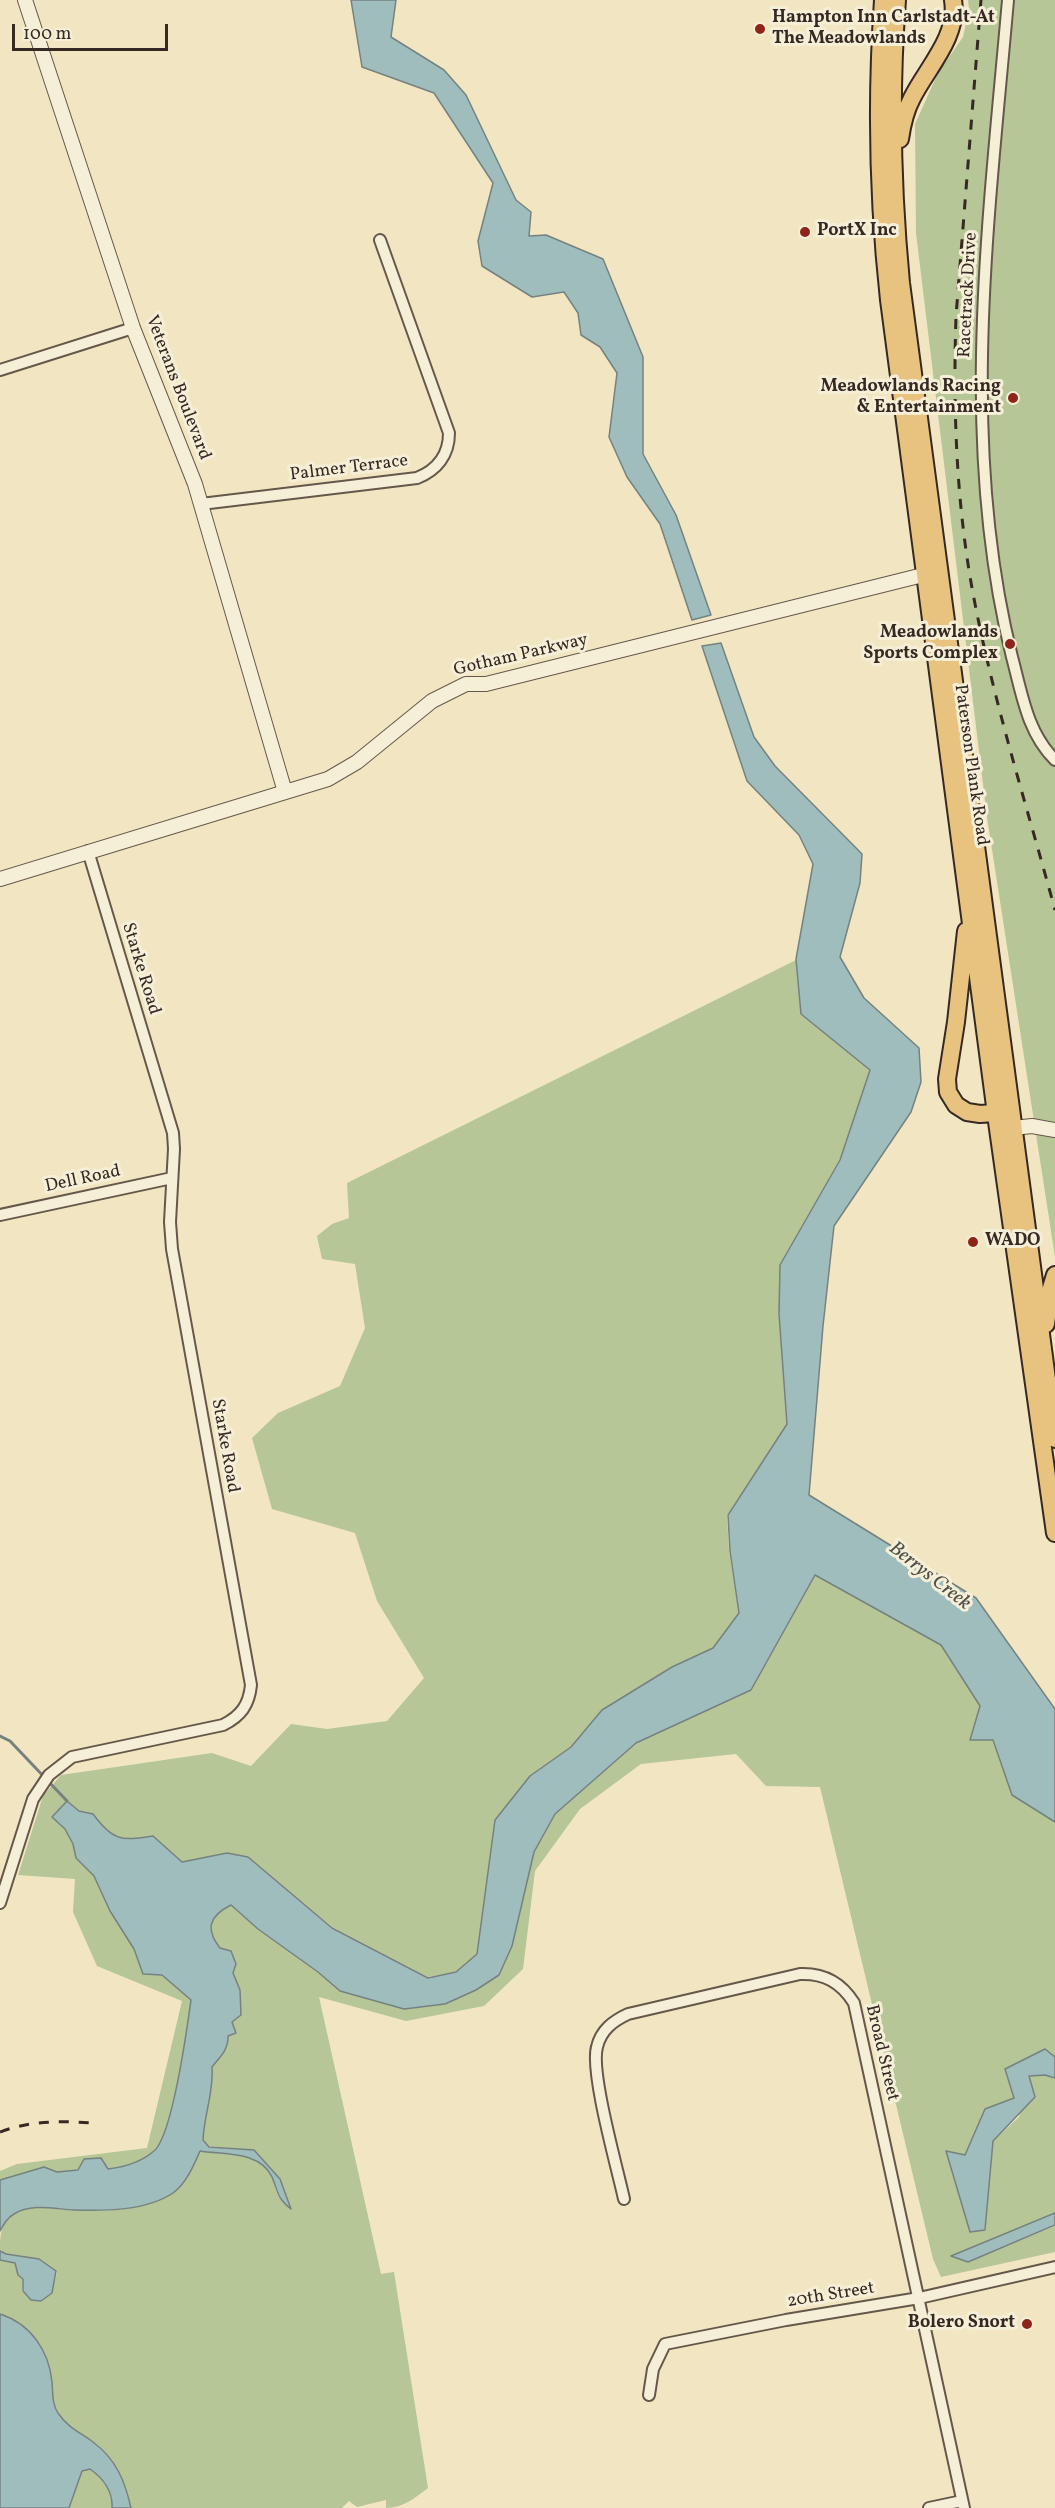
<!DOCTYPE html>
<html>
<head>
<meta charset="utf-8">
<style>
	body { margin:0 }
	#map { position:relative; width:1055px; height:2508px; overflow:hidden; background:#f1e6c1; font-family:Vollkorn,serif }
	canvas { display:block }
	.scale { position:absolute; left:12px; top:24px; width:156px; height:27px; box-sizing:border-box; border:3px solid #362924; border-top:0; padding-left:8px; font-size:18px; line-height:21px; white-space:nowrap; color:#362924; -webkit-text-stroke:4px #f6efd7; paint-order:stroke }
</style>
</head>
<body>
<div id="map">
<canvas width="1055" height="2508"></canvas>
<div class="scale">100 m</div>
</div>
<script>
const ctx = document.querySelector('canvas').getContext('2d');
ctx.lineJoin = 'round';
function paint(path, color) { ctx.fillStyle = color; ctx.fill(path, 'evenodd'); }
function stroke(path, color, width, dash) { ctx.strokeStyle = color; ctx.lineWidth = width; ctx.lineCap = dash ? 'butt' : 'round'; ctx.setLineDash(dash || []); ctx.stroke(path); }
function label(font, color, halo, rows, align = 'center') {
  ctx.font = font + ' Vollkorn,serif'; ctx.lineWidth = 6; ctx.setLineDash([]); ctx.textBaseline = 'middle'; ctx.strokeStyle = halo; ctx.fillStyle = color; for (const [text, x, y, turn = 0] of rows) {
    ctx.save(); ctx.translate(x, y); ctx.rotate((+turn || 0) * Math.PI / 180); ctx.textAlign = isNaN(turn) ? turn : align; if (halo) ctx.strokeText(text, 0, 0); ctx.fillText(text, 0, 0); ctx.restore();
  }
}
const green = new Path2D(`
	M968 0H1055V1257L987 817 916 233 915 124 938 73 963 37 969 9Z
	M796 960 801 1014 870 1069 840 1159 780 1265 779 1314 787 1424 727 1515 729 1551 739 1613 713 1648 671 1667 602 1710 571 1747 530 1776 495 1820 477 1954 456 1972 428 1977 332 1927 247 1857 227 1853 182 1862 153 1836C122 1841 114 1840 93 1814L79 1812 68 1801 52 1817 65 1829 73 1844 76 1858 94 1876 110 1911 134 1949 143 1974 162 1975 191 2000C187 2030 173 2131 154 2150 142 2162 125 2167 108 2169L101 2158 85 2159 79 2170 57 2172 44 2167 0 2180V2171L17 2164 147 2148 182 2001 97 1966 73 1912 75 1879 18 1875 43 1796 61 1775 212 1753 251 1766 291 1724 327 1729 387 1721 424 1678 377 1601 355 1533 272 1509 252 1438 278 1413 340 1386 365 1328 355 1264 322 1259 317 1236 332 1224 349 1218 347 1183Z
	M815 1574 941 1645 980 1706 1012 1794 1055 1822V2057L1045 2049 1014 2098 964 2155 947 2151 989 2165 993 2141 1019 2117 1029 2076 1045 2075 1055 2078V2213L952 2256 968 2262 1055 2226V2252L941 2277 933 2259 820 1787 766 1786 736 1754 641 1764 580 1809 535 1871 523 1969 484 2006 406 2021 319 1997 381 2274 394 2272 428 2488C415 2498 403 2508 386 2508V2500L357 2507 349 2501 342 2508H131C126 2481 116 2459 94 2442 81 2433 67 2427 59 2413 53 2404 53 2393 52 2382 48 2350 31 2324 0 2314V2260L15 2263 18 2275 23 2279 22 2291 31 2300 41 2301 52 2293 57 2272 39 2259 6 2254 0 2251C0 2236 0 2223 14 2214 30 2203 55 2209 73 2210 104 2212 145 2211 172 2193 186 2184 194 2166 200 2151 225 2155 260 2151 272 2177 278 2192 275 2198 290 2208L280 2179 254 2150 209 2146 203 2140C205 2115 214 2092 212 2067 221 2057 229 2049 228 2035L236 2033 232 2022 241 2014 240 1990 233 1973 236 1964 231 1951 220 1948C205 1928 210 1917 230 1905L258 1929 318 1972 340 1991 404 2009 512 1946 534 1852 555 1814 636 1743 751 1690Z
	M90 2469C104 2480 112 2491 112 2508H69L82 2471Z`);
const water = new Path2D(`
	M351 0H396L391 37 444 70 466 95 516 200 531 212 529 236 546 235 603 259 643 357V454L676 515 711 615 692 620 660 524 627 477 609 437 617 373 600 347 581 335 578 313 564 292 532 297 482 266 478 241 493 183 434 93 362 67Z
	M721 643 754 737 775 766 862 854 860 883 840 957 864 998 919 1048 921 1082 911 1112 834 1226 823 1326 809 1495 976 1598 1055 1709V1822L1012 1795 993 1740H970L980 1706 941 1645 815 1575 751 1690 636 1743 555 1814 534 1852 512 1946 499 1975 476 1990 445 2004 404 2009 340 1991 318 1972 258 1929 231 1905C209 1916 205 1929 220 1948L231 1951 236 1964 233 1973 240 1990 241 2015 232 2022 236 2033 228 2036C229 2049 220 2057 212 2067 214 2092 204 2115 203 2140L209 2147 254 2150 280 2179 291 2209C276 2197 279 2193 272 2177 260 2151 225 2155 200 2151 194 2165 186 2184 173 2193 146 2211 105 2211 74 2210 55 2209 31 2203 14 2214 7 2218 4 2224 0 2231V2180L44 2167 57 2172 78 2170 84 2159 101 2158 108 2169C125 2167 142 2162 155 2150 173 2131 187 2029 191 2000L162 1975 143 1974 134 1949 110 1911 94 1876 76 1858 73 1844 65 1829 52 1817 67 1801 79 1811 93 1814C113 1841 121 1841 153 1836L182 1862 227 1853 248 1857 332 1928 428 1978 456 1972 477 1954 495 1820 530 1776 571 1747 602 1710 672 1667 713 1648 739 1613 730 1551 728 1515 787 1424 779 1314 780 1265 840 1160 870 1070 801 1014 796 959 813 864 799 835 747 781 702 646Z
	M1045 2049 1055 2057V2078L1045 2075 1029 2076 1035 2097 993 2141 985 2230 970 2232 946 2151 965 2155 985 2109 1014 2098 1005 2069Z
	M1055 2213V2225L968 2262 951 2256Z
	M0 2251 6 2254 39 2259 56 2271 52 2293 41 2301 31 2300 23 2291V2279L18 2275 15 2263 0 2260Z
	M0 2314C31 2324 49 2351 52 2382 53 2393 52 2404 58 2413 67 2427 81 2433 93 2442 116 2459 125 2481 131 2508H112C113 2491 104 2479 90 2469L82 2471 69 2508H0Z`);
const stream = new Path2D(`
	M0 1736 10 1741 67 1801`);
const minor = new Path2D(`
	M1008 0C989 218 958 441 1012 657 1022 694 1027 732 1055 760
	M0 370 133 328
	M201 504 417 478C437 470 449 455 449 433L380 240
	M0 1215 172 1178
	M0 1903 33 1799 49 1775 72 1757 223 1725C241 1716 249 1705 251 1685L172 1249 170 1222 174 1149 173 1133 88 851
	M624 2199C617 2167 590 2072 597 2047 601 2030 613 2021 628 2014L800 1974C824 1973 841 1982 854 2003L964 2508
	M649 2395 653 2369 665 2344 786 2320 919 2298 1055 2267
	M929 2508 962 2501`);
const tertiary = new Path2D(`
	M25 0 133 328 195 484 285 792
	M0 879 328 779 357 762 432 701 466 684H486L935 572
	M1004 1129 1032 1126 1055 1130`);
const primary = new Path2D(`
	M883 0C876 101 878 200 889 300L998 1129 1055 1533
	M897 0C890 94 892 189 901 283L1055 1439
	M900 139C902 125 905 111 912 98 927 68 959 36 953 0
	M966 931 956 1022 947 1079 948 1092 956 1105 967 1112 980 1114 1008 1112
	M1046 1324 1051 1288 1055 1275`);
const rail = new Path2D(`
	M981 0 956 316C953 407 956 499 972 588 992 697 1026 803 1055 910
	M0 2132C32 2120 62 2121 95 2123`);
const markers = [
	[760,29,6,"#8f2418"],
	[805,232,6,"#8f2418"],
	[1013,398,6,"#8f2418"],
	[1010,644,6,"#8f2418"],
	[973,1242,6,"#8f2418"],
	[1027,2324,6,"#8f2418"]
];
const poiNames = [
	["Hampton Inn Carlstadt-At",772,19],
	["The Meadowlands",772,40],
	["PortX Inc",817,232],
	["Meadowlands Racing",1001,388,"right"],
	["& Entertainment",1001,409,"right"],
	["Meadowlands",998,634,"right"],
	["Sports Complex",998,655,"right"],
	["WADO",985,1242],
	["Bolero Snort",1015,2324,"right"]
];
const streetNames = [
	["Racetrack Drive",969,295,-87],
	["Veterans Boulevard",177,388,69],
	["Palmer Terrace",349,469,-7],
	["Gotham Parkway",521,656,-13],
	["Paterson Plank Road",970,765,82],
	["Starke Road",140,969,73],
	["Dell Road",83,1180,-12],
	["Starke Road",224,1446,80],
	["Broad Street",881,2053,77],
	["20th Street",831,2296,-9]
];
const waterNames = [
	["Berrys Creek",929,1577,38]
];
paint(green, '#b6c696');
paint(water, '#9fbdbd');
stroke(water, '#758280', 1.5);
stroke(stream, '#758280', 3);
stroke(minor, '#65584b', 14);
stroke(tertiary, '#65584b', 16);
stroke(primary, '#362924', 20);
stroke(minor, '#f6efd7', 10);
stroke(tertiary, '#f6efd7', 14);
stroke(primary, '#e8c380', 16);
stroke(rail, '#362924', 3, [10, 10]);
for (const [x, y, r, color] of markers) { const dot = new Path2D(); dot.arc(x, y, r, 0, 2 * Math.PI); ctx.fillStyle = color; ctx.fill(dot); stroke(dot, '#f6efd7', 2); }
label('bold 18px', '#362924', '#f6efd7', poiNames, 'left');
label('18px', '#362924', '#f6efd7', streetNames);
label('italic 20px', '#504e4a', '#f6efd7', waterNames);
</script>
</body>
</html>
